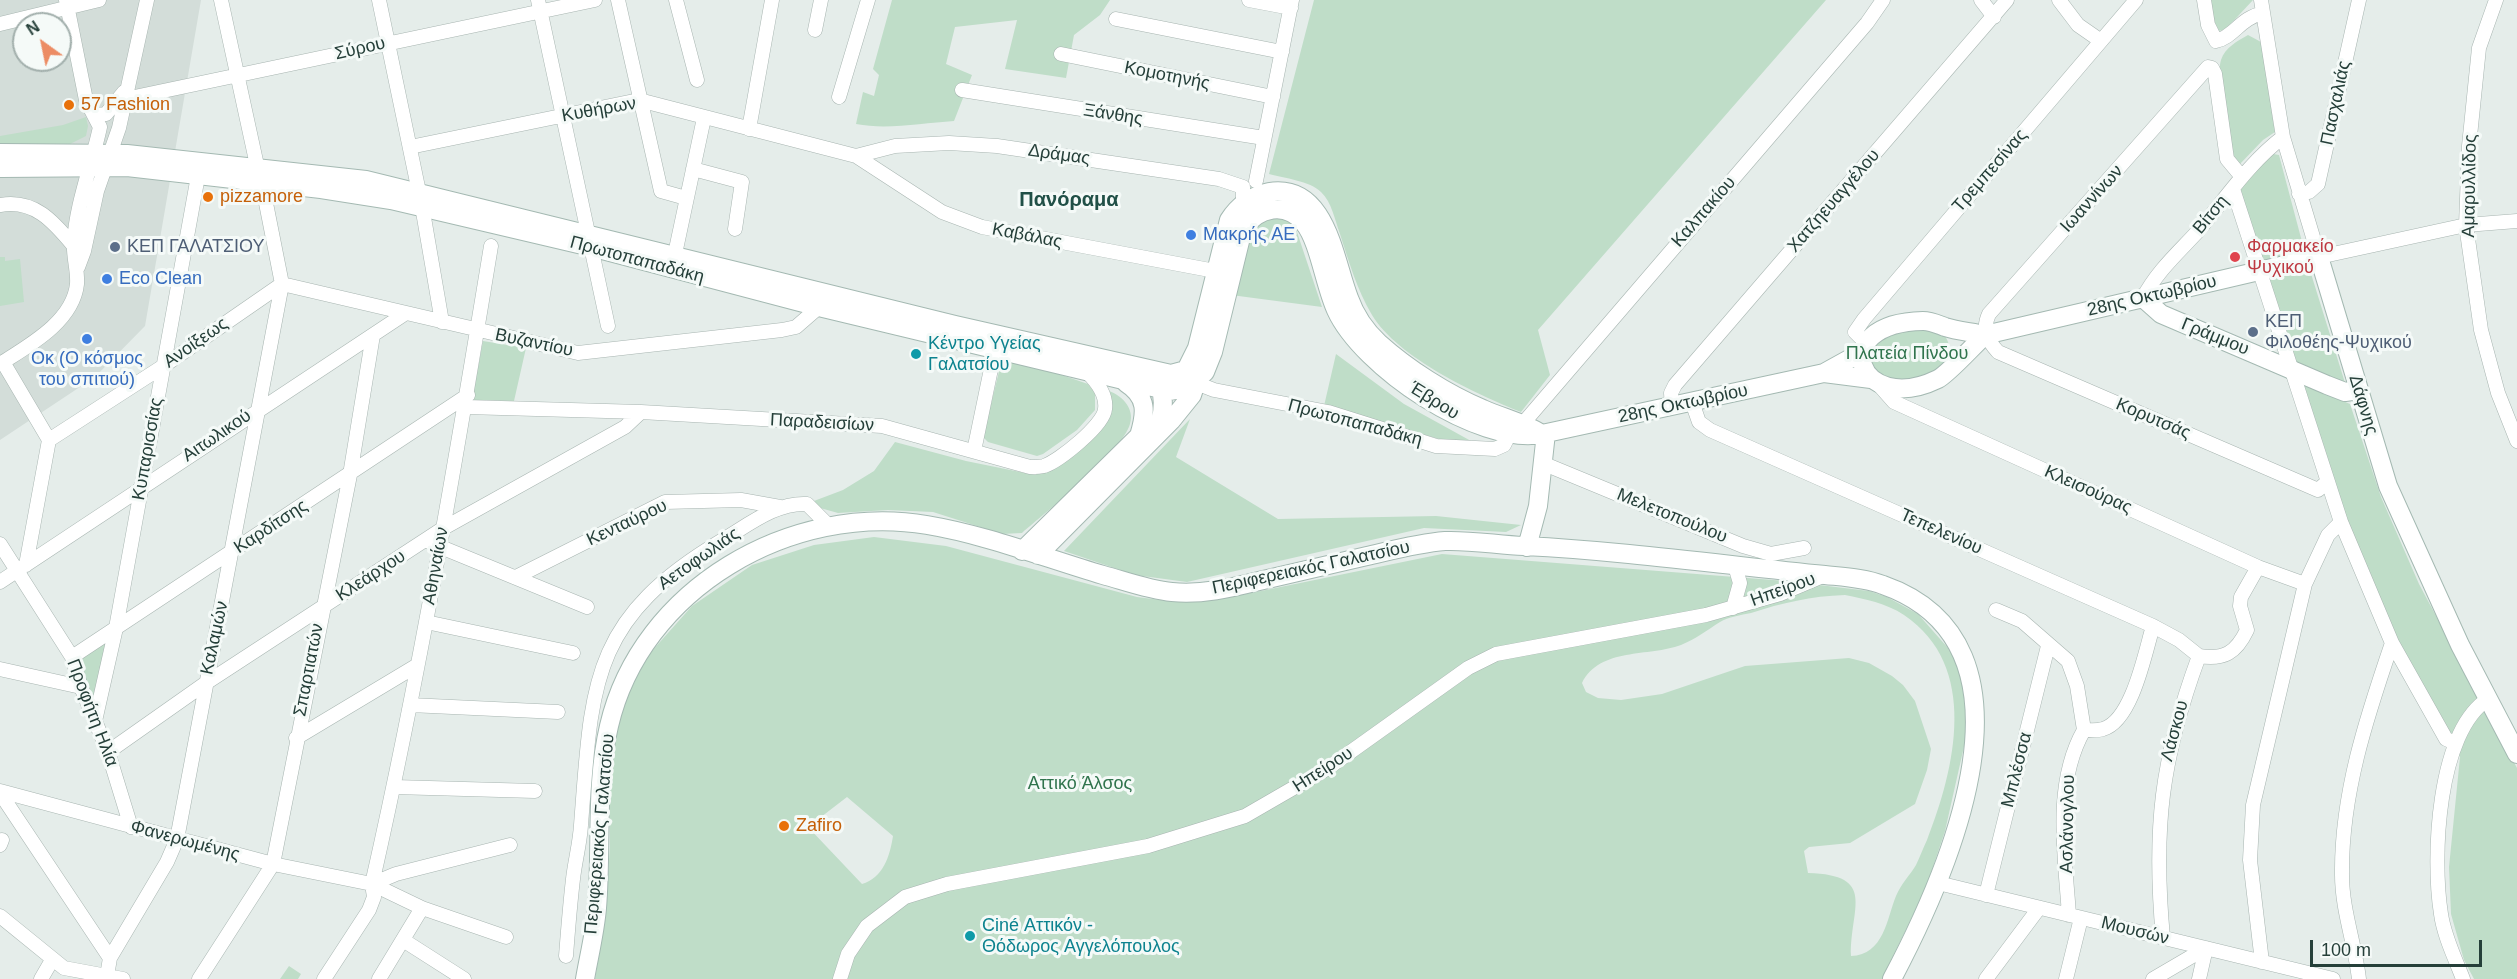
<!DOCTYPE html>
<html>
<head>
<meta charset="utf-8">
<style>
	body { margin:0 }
	#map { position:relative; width:2517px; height:979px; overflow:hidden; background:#e5edea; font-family:Helvetica,sans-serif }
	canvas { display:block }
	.north { position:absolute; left:12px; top:12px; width:60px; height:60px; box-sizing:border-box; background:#f5faf8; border:2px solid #a2afac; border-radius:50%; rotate:327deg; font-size:16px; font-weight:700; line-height:24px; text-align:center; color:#253f39 }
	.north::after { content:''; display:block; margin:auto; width:21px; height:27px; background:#ec8c64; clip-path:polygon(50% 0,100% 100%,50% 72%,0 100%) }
	.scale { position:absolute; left:2310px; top:940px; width:172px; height:27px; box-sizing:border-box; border:3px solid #253f39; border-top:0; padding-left:8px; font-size:18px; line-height:21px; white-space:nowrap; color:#253f39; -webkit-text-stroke:4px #f5faf8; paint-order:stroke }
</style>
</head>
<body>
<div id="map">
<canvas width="2517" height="979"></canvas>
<div class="north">N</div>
<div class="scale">100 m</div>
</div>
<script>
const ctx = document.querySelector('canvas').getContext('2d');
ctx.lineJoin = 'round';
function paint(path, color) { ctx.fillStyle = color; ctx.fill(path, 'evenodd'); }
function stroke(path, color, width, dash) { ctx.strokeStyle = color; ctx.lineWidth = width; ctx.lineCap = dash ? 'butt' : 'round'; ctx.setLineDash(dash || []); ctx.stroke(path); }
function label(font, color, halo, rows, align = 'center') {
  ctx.font = font + ' Helvetica,sans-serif'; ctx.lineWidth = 6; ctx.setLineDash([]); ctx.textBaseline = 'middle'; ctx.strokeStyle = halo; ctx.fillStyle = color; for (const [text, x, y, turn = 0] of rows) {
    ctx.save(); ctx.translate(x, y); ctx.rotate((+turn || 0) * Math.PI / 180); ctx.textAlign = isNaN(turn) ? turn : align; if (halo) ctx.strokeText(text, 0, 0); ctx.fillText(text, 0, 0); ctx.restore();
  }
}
const built = new Path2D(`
	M0 0H201L145 326 95 377 0 440ZM24 24H60V60H24Z`);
const green = new Path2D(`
	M892 0H1110L1100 15 1074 35 1066 78 1005 69 1017 20 955 27 946 64 972 75 954 121C922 123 887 130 856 124L863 92 874 96 879 75 873 69Z
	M1314 0H1826L1538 330 1550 375 1521 412C1476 394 1398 358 1372 315 1357 290 1349 262 1340 234 1335 221 1332 202 1321 192 1310 181 1284 178 1269 174Z
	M2210 0H2253L2225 30 2217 31 2213 23Z
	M2248 35 2261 42 2275 132 2263 140 2239 165C2226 149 2215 80 2221 60 2225 47 2238 41 2248 35Z
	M86 117 88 126 86 136 70 144H0V136L63 125Z
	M2268 153 2279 155 2305 253 2262 263 2239 189Z
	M1270 216 1288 220 1295 226 1322 307 1231 295 1250 230Z
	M0 257H5V261L20 259 24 302 0 306Z
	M2308 264 2346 386 2296 366 2266 274Z
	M1901 327 1941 330C1951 343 1953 354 1944 368L1912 382 1880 380 1866 352 1869 344Z
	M483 341 526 348 514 401 472 400Z
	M1336 354 1404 404 1471 441H1446L1324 406Z
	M1003 355 1088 384 1095 393V410L1077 430 1043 454 1037 456 988 442 983 437Z
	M2302 383 2350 404 2381 497 2419 584 2517 768V979H2474L2464 960 2451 914 2449 867 2460 757 2395 638 2362 562 2323 457Z
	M1106 390C1121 394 1135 408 1130 424 1122 452 1047 511 1022 533L1002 534 933 512 888 510 838 513 806 504 843 490 874 471 895 442 966 461 1035 475 1066 457 1101 428Z
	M1190 419 1176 457 1278 519 1436 516 1521 525 1506 532 1424 528 1187 582 1135 575 1064 551Z
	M874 537 946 546 1137 597 1177 602 1207 601 1256 592 1442 554 1786 581 1869 591 1887 597 1918 614 1948 648 1957 663 1967 707 1965 742 1945 831 1926 888 1882 979H595L605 918 610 847 609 771 621 703 651 652 692 606 752 565 814 545ZM1845 595C1865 599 1886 603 1904 615 1980 666 1955 769 1927 840 1923 848 1920 857 1916 865 1910 875 1901 884 1896 896 1887 918 1884 955 1851 956 1850 908 1878 875 1808 873L1804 851 1809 847 1850 843 1915 804 1927 770 1931 749 1915 701 1903 685 1892 676 1869 663 1849 658 1745 666 1662 694 1621 700 1598 698 1586 692 1582 683C1600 647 1649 657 1681 645 1696 639 1707 630 1720 622 1728 617 1741 615 1751 613 1782 603 1811 596 1845 595ZM847 797 893 836C890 856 883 878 862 884L808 827Z
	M116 628 95 721 72 657Z
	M289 966 301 974 298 979H280Z`);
const street = new Path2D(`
	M221 0 258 170
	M379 0 419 192
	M538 0 608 326
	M618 0 661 191 686 198
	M676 0 697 80
	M1249 0 1291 8
	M1981 0 1994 17
	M2059 0 2078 25 2101 41
	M2204 0 2208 25 2216 41C2234 37 2240 18 2263 13
	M2261 0 2283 137 2319 257 2466 225 2517 221
	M2496 0 2479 48 2469 146 2466 225 2481 330 2498 393 2517 441
	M1116 19 1282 52
	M0 24 99 0
	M815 30 821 0
	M1061 54 1273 97
	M962 90 1264 138
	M839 97 868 0
	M125 99 595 0
	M95 115 106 114 124 92
	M749 129 772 0
	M410 147 639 100 856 156 942 212 982 227 1215 271
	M856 156 895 146 949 143 997 146 1219 179 1243 187V204
	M693 169 742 182 735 229
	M2242 177 2227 159 2215 74 2212 68 2208 67 1989 314C1982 329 1987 340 1998 352L2318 490 2326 483
	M1256 181 1292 0
	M2233 189 2341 522 2392 643 2446 739 2455 743
	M2299 194 2309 192 2318 184 2359 0
	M0 205C34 199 53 221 73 245
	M422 206 442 322
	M675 254 704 118
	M78 267 84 251 97 191 119 128 147 0
	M282 284 578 353 782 330 796 327 819 307
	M2143 298C2157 271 2179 252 2199 230 2226 198 2250 162 2283 137
	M1865 342 1855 332 1864 319 2136 0
	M3 362 49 440
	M0 364C28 346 73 322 77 284 78 270 73 257 74 243 76 204 92 165 100 127L86 100 66 0
	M1196 383 1214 390 1328 412 1436 446 1495 449 1504 445 1509 435
	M1879 385 1894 402 2258 567 2305 584
	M1692 402 1699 422 1710 430 2153 626 2179 640 2199 656
	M466 407 641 412 882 426 1030 467C1034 467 1040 467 1044 466 1059 461 1104 425 1105 409 1107 395 1096 381 1087 372
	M1672 407 1671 393 1675 385 2007 0
	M1526 424V420L1867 23 1883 0
	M49 440 162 367 282 284
	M974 451 997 340
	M1542 463 1743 546 1771 554 1804 548
	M431 543 587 607
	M0 544 72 657 81 687 108 752 131 827
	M26 565 49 440
	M516 577 665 502 741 500 780 507
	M0 582 406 313
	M1733 608 1740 583 1735 566
	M1996 610 2022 621 2068 661 2077 686 2084 730
	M426 622 573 653
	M72 657 468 395
	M0 669 81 687
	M410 705 558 712
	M95 721 116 628 198 176
	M296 738 416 666
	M108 752 206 683 442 529 625 427 641 412
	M394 787 535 791
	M0 791 273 864 372 884 422 908 506 937
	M0 793 110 958
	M0 845 2 840
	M1938 883 2333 979
	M372 884 396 874 510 845
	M1986 895 2048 646
	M2069 915C2065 855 2053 784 2084 730 2090 730 2097 731 2103 729 2132 721 2145 653 2153 626
	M0 916 64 968 123 979
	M2163 938C2153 829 2161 759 2199 656 2224 660 2236 653 2247 630L2240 606 2241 597 2258 567
	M403 940 464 979
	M566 956C568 930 570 905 573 879 575 861 580 843 581 825 592 685 589 620 721 541 747 526 776 502 807 504L828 525
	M2262 962 2250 860 2253 805 2305 584 2328 535 2341 522
	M107 976 110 958 167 862 177 839 282 284 262 183
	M41 979 52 960
	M199 979 273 864 350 475 373 335
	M324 979 369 910 374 897 372 884C420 673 456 459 491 246
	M379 979 422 908
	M840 979 848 954 867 926 905 897 947 884 1148 846 1245 816 1328 768 1468 668 1496 654 1706 615 1780 594 1825 575
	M1986 979 2039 908
	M2066 979 2081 918
	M2153 979 2206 948
	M2199 979 2206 948
	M2359 979C2355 944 2342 910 2342 875 2341 795 2366 719 2392 643
	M2463 979C2455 958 2444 936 2441 914 2432 858 2437 732 2488 699`);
const secondary = new Path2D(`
	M0 153 127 154 366 180 955 325 1171 374 1186 370 1197 348 1229 220C1238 206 1252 195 1269 192 1327 183 1334 260 1349 298 1355 315 1366 331 1379 343 1408 369 1447 394 1483 409 1503 418 1523 422 1542 434
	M0 168 127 167 321 189 391 200 591 247 819 307 1169 391 1187 388 1205 372 1213 352 1243 229C1258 207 1286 201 1304 223 1319 241 1325 287 1336 310 1362 367 1478 446 1542 434L1824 373 1862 352
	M2143 298 2161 314 2327 385 2345 392 2359 390
	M1985 335C1974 345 1948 374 1938 379 1858 418 1823 323 1923 321 1931 321 1937 324 1945 327 1957 331 1972 332 1985 335L2319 257 2388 486 2460 645 2517 754
	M1824 373 1871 379
	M1156 434C1164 416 1165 398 1159 379
	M1527 547 1538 506 1546 433
	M1022 551 1139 436C1146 413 1148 397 1126 383
	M1038 555 1171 421 1192 395 1196 383
	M585 979C589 956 595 932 597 908 602 848 595 785 609 726 641 588 792 502 927 525 987 535 1045 558 1103 575 1125 581 1149 590 1172 592 1201 595 1231 588 1259 581 1295 573 1331 564 1367 556 1393 550 1419 543 1445 541 1471 540 1498 545 1524 546 1625 551 1725 565 1825 575 1844 577 1865 578 1883 585 2051 644 1948 873 1892 979`);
const markers = [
	[69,105,6,"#e8710a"],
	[208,197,6,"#e8710a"],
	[1191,235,6,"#3f7fe0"],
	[115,247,6,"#5c6f8a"],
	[2235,257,6,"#e0444e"],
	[107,279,6,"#3f7fe0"],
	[2253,332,6,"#5c6f8a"],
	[87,339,6,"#3f7fe0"],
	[916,354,6,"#0f9aa8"],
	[784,826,6,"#e8710a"],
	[970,936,6,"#0f9aa8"]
];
const streetNames = [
	["Σύρου",360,49,-13],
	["Κομοτηνής",1167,76,11],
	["Πασχαλιάς",2336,103,-78],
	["Κυθήρων",599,110,-10],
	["Ξάνθης",1113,115,9],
	["Δράμας",1059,155,8],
	["Τρεμπεσίνας",1990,171,-49],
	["Αμαρυλλίδος",2470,186,-89],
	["Ιωαννίνων",2092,199,-48],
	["Χατζηευαγγέλου",1834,201,-49],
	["Καλπακίου",1704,212,-49],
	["Βίτση",2211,215,-50],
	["Καβάλας",1027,236,11],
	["Πρωτοπαπαδάκη",637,260,15],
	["28ης Οκτωβρίου",2152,296,-13],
	["Γράμμου",2215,337,22],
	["Ανοίξεως",196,343,-35],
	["Βυζαντίου",534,343,12],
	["Έβρου",1434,401,32],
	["28ης Οκτωβρίου",1683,404,-12],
	["Δάφνης",2363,405,73],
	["Κορυτσάς",2153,419,23],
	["Παραδεισίων",822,423,3],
	["Πρωτοπαπαδάκη",1355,423,15],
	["Αιτωλικού",217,436,-34],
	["Κυπαρισσίας",148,449,-80],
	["Κλεισούρας",2088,490,24],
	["Μελετοπούλου",1672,516,22],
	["Κενταύρου",627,523,-25],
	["Καρδίτσης",271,527,-33],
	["Τεπελενίου",1941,532,24],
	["Αετοφωλιάς",699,559,-35],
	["Αθηναίων",436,566,-80],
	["Περιφερειακός Γαλατσίου",1311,568,-12],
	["Κλεάρχου",371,576,-33],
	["Ηπείρου",1783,590,-20],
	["Καλαμών",215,638,-78],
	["Σπαρτιατών",309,670,-79],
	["Προφήτη Ηλία",92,713,69],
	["Λάσκου",2175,731,-75],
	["Ηπείρου",1323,770,-33],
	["Μπλέσσα",2017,770,-76],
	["Ασλάνογλου",2068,824,-89],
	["Περιφερειακός Γαλατσίου",600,834,-85],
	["Φανερωμένης",185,841,15],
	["Μουσών",2135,931,14]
];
const foodNames = [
	["57 Fashion",81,105],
	["pizzamore",220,197],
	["Zafiro",796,826]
];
const shopNames = [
	["Μακρής ΑΕ",1203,235],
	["Eco Clean",119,279],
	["Οκ (Ο κόσμος",87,359,"center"],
	["του σπιτιού)",87,380,"center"]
];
const serviceNames = [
	["ΚΕΠ ΓΑΛΑΤΣΙΟΥ",127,247],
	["ΚΕΠ",2265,322],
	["Φιλοθέης-Ψυχικού",2265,343]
];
const healthNames = [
	["Φαρμακείο",2247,247],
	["Ψυχικού",2247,268]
];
const cultureNames = [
	["Κέντρο Υγείας",928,344],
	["Γαλατσίου",928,365],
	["Ciné Αττικόν -",982,926],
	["Θόδωρος Αγγελόπουλος",982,947]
];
const parkNames = [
	["Πλατεία Πίνδου",1907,354],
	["Αττικό Άλσος",1080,784]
];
const neighbourhoodNames = [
	["Πανόραμα",1069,200]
];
paint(built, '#d3ddd9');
paint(green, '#bfddc8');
stroke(street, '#a8b5b1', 15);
stroke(secondary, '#a4b9b2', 20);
stroke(street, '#fff', 14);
stroke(secondary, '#fff', 18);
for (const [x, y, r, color] of markers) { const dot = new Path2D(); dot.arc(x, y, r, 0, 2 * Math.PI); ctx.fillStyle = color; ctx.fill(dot); stroke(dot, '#f5faf8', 2); }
label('18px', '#253f39', '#f5faf8', streetNames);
label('18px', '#c56008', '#f5faf8', foodNames, 'left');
label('18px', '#366cbe', '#f5faf8', shopNames, 'left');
label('18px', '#4e5e75', '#f5faf8', serviceNames, 'left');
label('18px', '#be3a42', '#f5faf8', healthNames, 'left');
label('18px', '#0d838f', '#f5faf8', cultureNames, 'left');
label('18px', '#30744d', '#f5faf8', parkNames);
label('bold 20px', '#215047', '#f5faf8', neighbourhoodNames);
</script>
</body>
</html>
